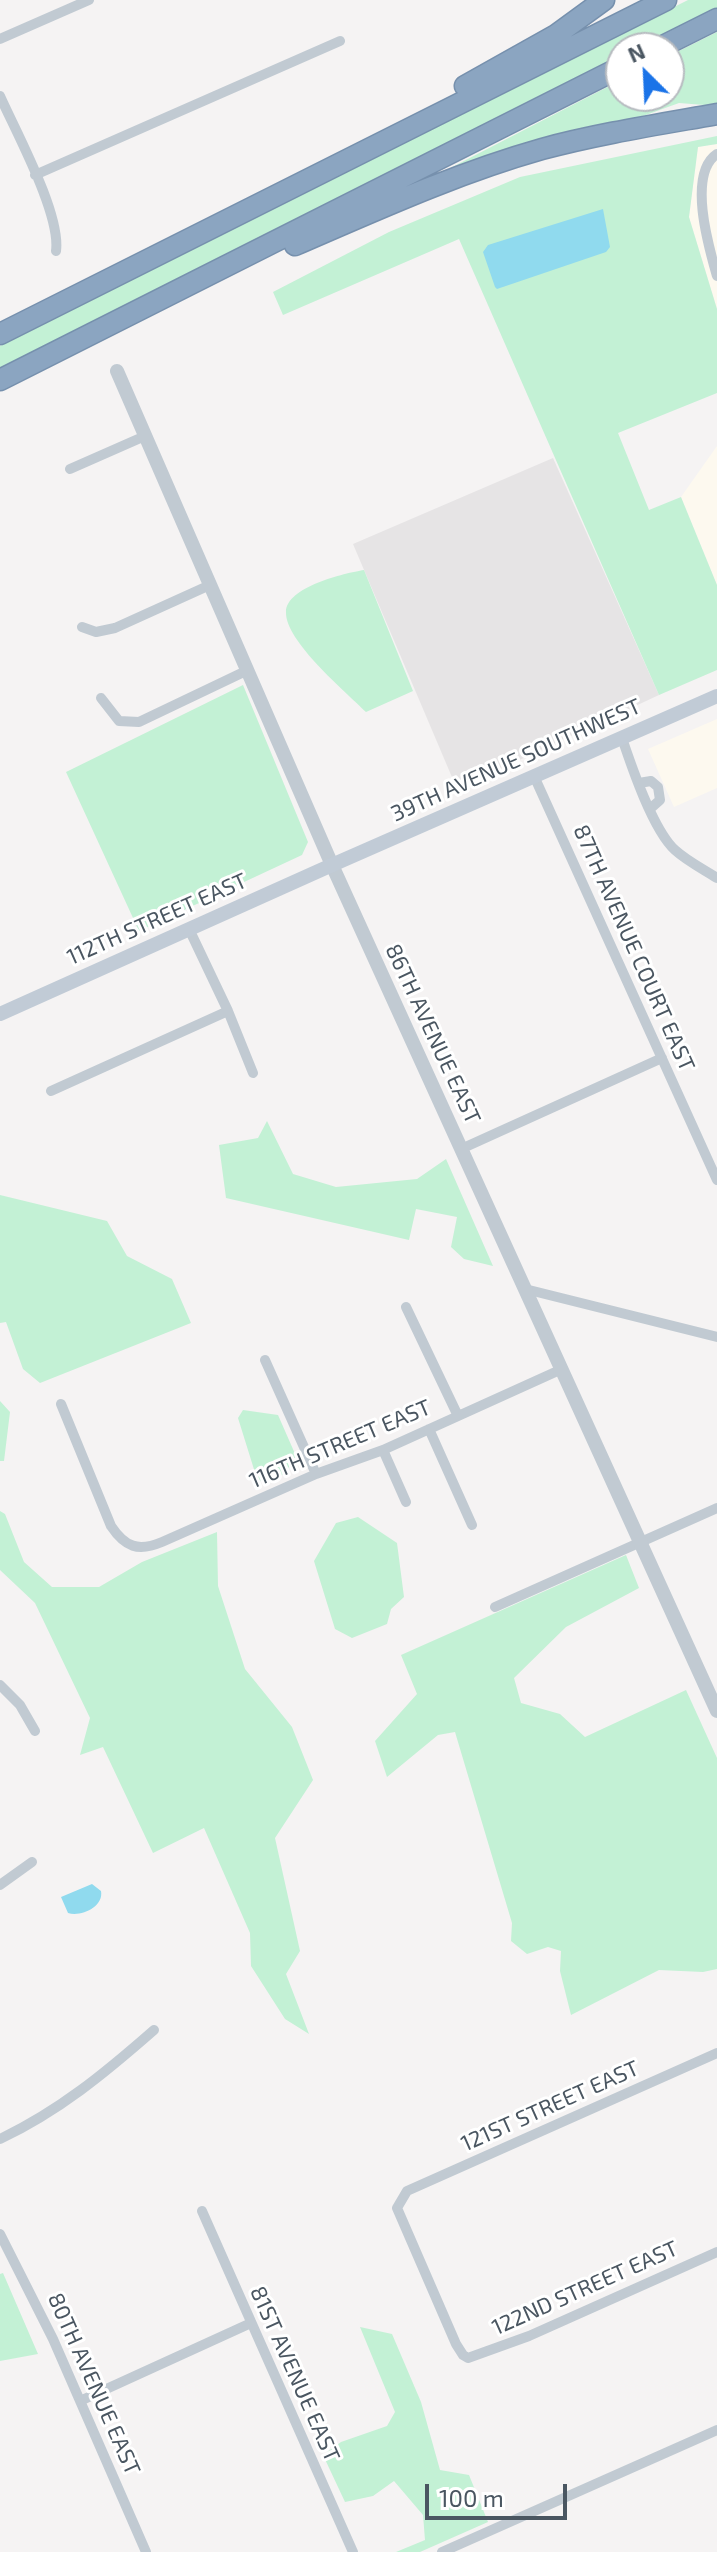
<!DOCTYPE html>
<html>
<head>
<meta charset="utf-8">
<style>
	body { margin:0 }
	#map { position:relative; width:717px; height:2552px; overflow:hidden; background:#f5f3f3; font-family:"Exo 2",sans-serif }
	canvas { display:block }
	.north { position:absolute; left:605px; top:32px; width:80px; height:80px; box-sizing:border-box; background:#fff; border:2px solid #b7bbc0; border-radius:50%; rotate:336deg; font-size:22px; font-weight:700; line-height:32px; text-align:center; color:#4a5661 }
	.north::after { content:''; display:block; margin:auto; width:28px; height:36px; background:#1a73e8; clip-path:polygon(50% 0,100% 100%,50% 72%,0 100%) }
	.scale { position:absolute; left:425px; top:2484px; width:142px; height:36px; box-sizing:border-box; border:4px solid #4a5661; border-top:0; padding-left:10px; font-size:24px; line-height:28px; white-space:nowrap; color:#4a5661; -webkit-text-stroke:6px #fff; paint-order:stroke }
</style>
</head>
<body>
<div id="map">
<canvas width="717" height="2552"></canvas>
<div class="north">N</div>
<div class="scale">100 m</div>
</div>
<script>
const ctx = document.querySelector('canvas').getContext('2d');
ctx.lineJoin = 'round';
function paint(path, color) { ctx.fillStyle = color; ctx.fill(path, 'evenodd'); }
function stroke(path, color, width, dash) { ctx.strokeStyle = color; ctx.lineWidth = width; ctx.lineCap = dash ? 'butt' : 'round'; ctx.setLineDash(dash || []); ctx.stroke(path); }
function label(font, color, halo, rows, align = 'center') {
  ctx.font = font + ' "Exo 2",sans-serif'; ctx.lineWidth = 6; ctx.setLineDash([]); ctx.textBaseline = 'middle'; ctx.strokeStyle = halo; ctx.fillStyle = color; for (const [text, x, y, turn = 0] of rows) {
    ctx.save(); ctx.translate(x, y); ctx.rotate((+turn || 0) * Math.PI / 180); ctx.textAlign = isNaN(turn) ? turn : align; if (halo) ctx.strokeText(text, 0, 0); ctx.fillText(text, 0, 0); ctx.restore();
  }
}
const commercial = new Path2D(`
	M717 144V309L689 217 698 147Z
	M717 446V585L681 497Z
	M717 719V788L674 807 648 749Z`);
const education = new Path2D(`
	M553 458 659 695 457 789 353 544Z`);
const green = new Path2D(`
	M688 0H717V8L638 48H621V56L0 369V346Z
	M717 32V106L679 103 621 124 427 180 621 80V96H669V56Z
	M717 136V144L698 147 689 217 717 309V393L618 433 649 510 681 497 717 585V670L659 695 459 239 283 315 273 292 389 232 520 177Z
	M364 570 413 691 366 712C345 691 285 641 286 612 286 587 345 573 364 570Z
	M243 685 308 842 302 855 139 931 66 772Z
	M267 1121 293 1174 336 1187 417 1179 446 1159 493 1266 464 1259 451 1247 457 1217 416 1209 409 1240 226 1198 219 1145 258 1138Z
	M0 1195 107 1221 127 1256 172 1279 191 1323 40 1383 23 1369 6 1322 0 1323Z
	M0 1401 10 1412 4 1461H0Z
	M243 1410 278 1415 296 1456 285 1473 268 1484 257 1479 238 1418Z
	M0 1511 5 1514 24 1562 52 1587H99L142 1562 217 1532 218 1586 245 1669 292 1727 313 1780 275 1838 300 1951 286 1974 309 2034 285 2019 251 1966 250 1933 204 1828 153 1853 103 1747 80 1755 90 1718 35 1603 0 1570Z
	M358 1517 397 1543 404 1597 391 1609 387 1624 352 1638 335 1629 314 1561 336 1523Z
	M626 1555 639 1588 566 1627 514 1678 521 1703 560 1714 585 1737 686 1690 717 1758V1969L703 1972 659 1970 571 2015 560 1971 561 1951 548 1947 527 1954 511 1941 512 1923 455 1732 438 1735 387 1777 375 1741 417 1694 401 1655Z
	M3 2273 38 2354 0 2361V2274Z
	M360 2327 392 2334 421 2402 440 2470 469 2475 488 2522 420 2552H396L425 2540 423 2515 394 2481 373 2496 345 2502 323 2455 341 2442 387 2426 395 2412Z`);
const water = new Path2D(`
	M603 209 610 247 606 252 497 289 495 287 483 252 488 245Z
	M92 1884 101 1891C104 1907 81 1917 68 1913L61 1897Z`);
const minor = new Path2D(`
	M0 39 89 0
	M0 96C16 132 61 214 56 251
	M717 154C687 174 709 248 717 276
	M35 175 340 41
	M70 469 145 436
	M82 627 96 632 115 628 210 585
	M101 698 119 721 139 722 248 670
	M622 738C632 768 653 830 675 850 687 861 703 869 717 878
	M534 776 717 1180
	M639 783 651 781 658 787 660 800 651 808
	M189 929 228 1011 253 1073
	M51 1091 228 1011
	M461 1149 662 1058
	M525 1289 717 1337
	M406 1307 458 1416
	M265 1360 316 1474
	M61 1404 111 1526C125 1547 138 1552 162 1542L316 1474 383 1450 562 1369
	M429 1429 472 1525
	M383 1450 406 1502
	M495 1607 717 1508
	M0 1685 20 1705 35 1731
	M0 1885 32 1862
	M717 2053 407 2191 397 2208 456 2344 463 2355 468 2358 529 2336 717 2252
	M0 2139C59 2111 105 2073 154 2030
	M202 2211 353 2552
	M0 2234 53 2339 146 2552
	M80 2401 251 2323
	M442 2552 717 2430`);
const tertiary = new Path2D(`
	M117 371 332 865 717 1711`);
const secondary = new Path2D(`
	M0 1014 332 865 717 696`);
const motorway = new Path2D(`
	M659 48 717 19
	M465 86 556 35 604 0
	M295 245C376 210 457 173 542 149 597 134 661 124 717 114
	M0 334 666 0
	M0 380 621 67`);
const streetNames = [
	["39TH AVENUE SOUTHWEST",516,760,-24],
	["112TH STREET EAST",157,919,-24],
	["87TH AVENUE COURT EAST",634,948,66],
	["86TH AVENUE EAST",433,1034,65],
	["116TH STREET EAST",340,1444,-23],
	["121ST STREET EAST",550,2106,-24],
	["122ND STREET EAST",585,2288,-24],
	["81ST AVENUE EAST",295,2374,66],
	["80TH AVENUE EAST",94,2384,66]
];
paint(commercial, '#fdf9ef');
paint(education, '#e6e4e5');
paint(green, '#c3f1d5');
paint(water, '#90daee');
stroke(motorway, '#7690ad', 23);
stroke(minor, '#c1cad2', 10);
stroke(tertiary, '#c1cad2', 14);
stroke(secondary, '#c1cbd6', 14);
stroke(motorway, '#8ba5c1', 20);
label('22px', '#4a5661', '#fff', streetNames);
</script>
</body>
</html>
